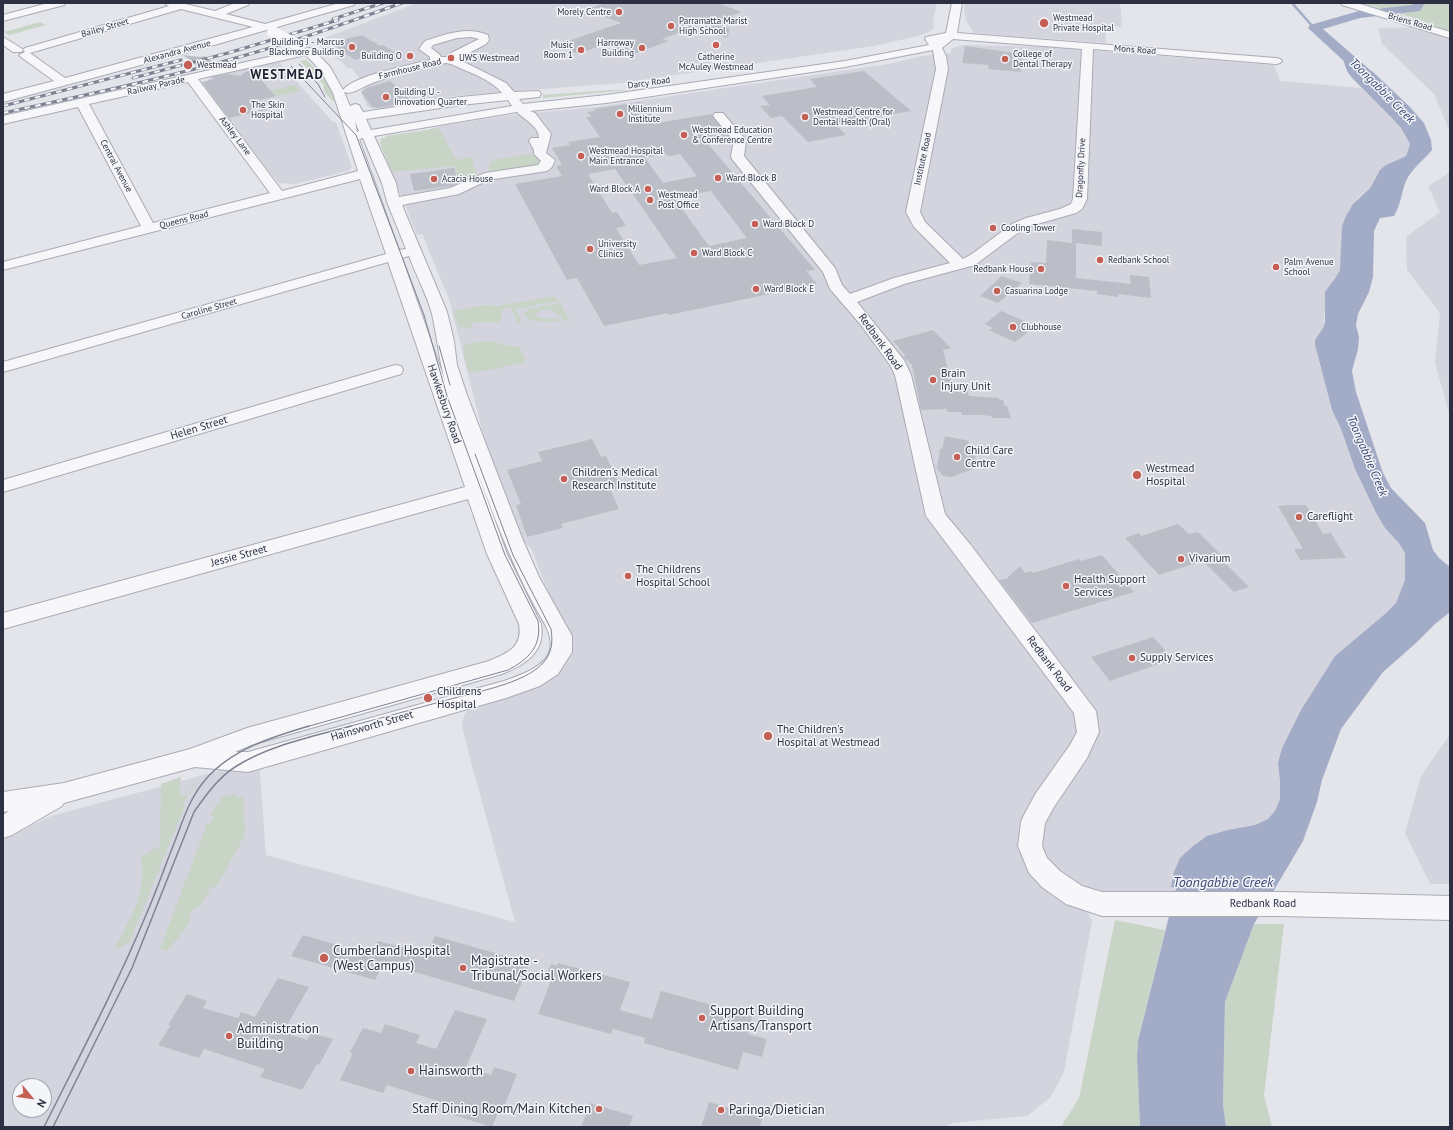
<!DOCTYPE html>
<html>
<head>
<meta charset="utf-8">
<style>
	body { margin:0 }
	#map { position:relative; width:1453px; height:1130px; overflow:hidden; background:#e4e5eb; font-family:"PT Sans",sans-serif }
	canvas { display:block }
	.frame { position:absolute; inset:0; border:4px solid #2d3042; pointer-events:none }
	.north { position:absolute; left:12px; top:1078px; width:40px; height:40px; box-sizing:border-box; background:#f4f5f8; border:1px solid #a4a6af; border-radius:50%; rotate:119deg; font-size:11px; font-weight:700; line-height:16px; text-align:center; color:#2d3042 }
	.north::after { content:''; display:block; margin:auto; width:14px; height:18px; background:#c45f56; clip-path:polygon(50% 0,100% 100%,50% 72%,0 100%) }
</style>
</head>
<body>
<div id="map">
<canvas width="1453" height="1130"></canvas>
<div class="frame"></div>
<div class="north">N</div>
</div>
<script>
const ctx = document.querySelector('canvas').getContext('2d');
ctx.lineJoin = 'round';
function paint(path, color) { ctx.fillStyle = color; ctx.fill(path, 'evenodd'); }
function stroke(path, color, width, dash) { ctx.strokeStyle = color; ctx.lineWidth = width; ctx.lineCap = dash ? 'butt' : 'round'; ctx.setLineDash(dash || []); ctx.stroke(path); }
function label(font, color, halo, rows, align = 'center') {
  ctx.font = font + ' "PT Sans",sans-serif'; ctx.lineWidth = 3; ctx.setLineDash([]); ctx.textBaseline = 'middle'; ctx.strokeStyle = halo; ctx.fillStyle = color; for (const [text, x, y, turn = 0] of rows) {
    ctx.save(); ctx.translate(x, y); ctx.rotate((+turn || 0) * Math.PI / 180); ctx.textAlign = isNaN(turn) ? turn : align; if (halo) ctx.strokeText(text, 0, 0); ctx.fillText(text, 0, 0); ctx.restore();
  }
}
const built = new Path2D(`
	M417 3H937L933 21 934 27 931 31 918 36 874 46 621 83 454 96 404 105 373 109 367 106 361 92 366 86 351 68H347L343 63 314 42Z
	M965 3H1120L1122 27 1105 26 1106 43 974 33 966 21 964 9Z
	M1450 27V132L1434 94 1382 44 1378 28Z
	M963 45 1047 47 1274 65 1280 81 1361 88 1384 109 1401 128 1410 144 1406 156 1394 161 1376 176 1370 188 1360 196 1349 210 1340 270 1336 277 1333 280 1325 310 1323 328 1315 340 1318 358 1332 410 1341 429 1355 469 1377 516 1385 528 1398 542 1405 553V580L1401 592 1396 603 1385 614 1335 656 1301 710 1282 748 1278 763 1280 781V799L1275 811 1268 819 1255 825 1228 830 1172 887 1176 888 1174 898 1090 893 1087 911 1092 921 1064 1072 1050 1098 1027 1116 952 1123 945 1127H3V838L11 836 51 816 259 760 266 855 515 922 467 747 462 725 464 716 469 707 543 680 569 645 531 548 522 541 487 450 449 299 422 234 417 235 380 143 387 136 424 131 441 126 510 115 596 107 888 64 922 56 951 53V49L953 48ZM20 1086H44V1110H20Z
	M279 62 333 122H336L352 167 348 171 295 184 279 183 276 180 202 85 211 77Z
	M1450 172V416L1435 363 1440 313 1407 270 1406 237 1440 212 1428 186Z
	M1450 734V884H1430L1405 833 1421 776Z`);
const green = new Path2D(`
	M1362 3H1450V32L1418 19Z
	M40 22 46 25 9 35 4 32Z
	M306 60C320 71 329 84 336 99L334 102 325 93 323 84 300 61Z
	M295 85 300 91 221 109 216 102Z
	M612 90H628L543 98V95Z
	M439 128 456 160 471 157 478 176 461 183 453 166 392 172 380 143 381 139 387 136Z
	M531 154 537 155 540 160 539 163 532 168 491 173 489 167 490 163 494 160Z
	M555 296 558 301 539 304 524 308H515L522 324H519L510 307 503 308 500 322H473L471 329 461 327 458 325 453 311 485 305 499 306Z
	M560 303 569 321H565C558 313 546 303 536 314V316C544 320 553 317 562 321L546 322 527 319 524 312 530 309Z
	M495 342 509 346 519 347 526 362 474 373 468 372C467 365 463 357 463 350 463 340 488 342 495 342Z
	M181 777 180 794 187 796 196 780 197 781 182 805 185 806 129 943 114 950C130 918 147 895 141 857L160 846 161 784Z
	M238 794 237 798 243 797 245 830 244 837 216 887H211L200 906 193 910 190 915 189 924 168 950 160 949 207 824H210L214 816 210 815 223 796Z
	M1115 920 1165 930 1138 1041 1137 1056 1140 1127H1063L1062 1125 1079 1098Z
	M1254 924H1284L1264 1096 1272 1127H1226L1223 1104 1225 1002Z`);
const water = new Path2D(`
	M1340 51 1373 72 1410 107 1424 123 1431 140 1432 150C1423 161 1412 168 1406 181 1401 193 1401 205 1394 216L1380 218 1374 231 1373 277 1369 292 1358 314 1356 325 1359 337 1358 349 1352 371 1356 392 1383 473 1391 488 1425 523 1433 550 1439 558 1450 567V612L1435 624 1416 643 1383 672 1341 729 1322 780 1317 802 1303 841 1254 924 1225 1002 1223 1104 1226 1127H1140L1137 1056 1138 1041 1176 888 1171 887 1174 872 1180 858 1193 846 1207 836 1228 830 1255 825 1268 819 1275 811 1280 799V781L1278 763 1282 748 1301 710 1335 656 1385 614 1396 603 1405 580V553L1398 542 1385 528 1377 515 1355 469 1341 429 1332 410 1315 345V340L1323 328 1325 322V292L1336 277 1340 270 1342 226 1346 216 1353 204 1370 188 1380 170 1386 165 1406 156 1410 144 1401 128 1392 118 1352 78 1347 71Z`);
const stream = new Path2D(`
	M1292 3 1314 28`);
const river = new Path2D(`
	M1413 3H1425L1420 11 1360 18 1323 29 1369 69 1371 72 1369 75H1359L1308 28 1310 25 1359 11 1412 5Z`);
const building = new Path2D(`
	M604 3H718L741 12 731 16 736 18 718 24 730 29 727 38 697 26 662 39 669 41 631 55 605 44 578 54 556 45 621 23 586 10Z
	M362 35 380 46 383 45 396 53 380 58 377 56 370 58 368 56 355 60 331 43Z
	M965 46 1022 54 1021 72 988 69 989 65 962 63Z
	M183 55 200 57 205 56 218 67 202 70Z
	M253 70 275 96 258 100 266 110 229 118 202 82 214 79 212 77 227 74 241 76 245 72Z
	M864 71 911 111 835 124 846 135 808 142 782 116 771 118 760 106 770 105 762 96 817 87 810 79Z
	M390 81 414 103 377 108 372 107 361 92 366 88Z
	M641 102 658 123 711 114 731 140 708 144 815 270 806 271 817 284 669 315 668 313 604 326 577 278 567 280 515 184 562 176 556 166 562 165 552 148 570 145 568 142 600 137 586 117H591L587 112 595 111 593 109ZM665 154 670 156 680 154 697 176 663 183 645 158ZM615 169 653 223 677 258 639 265 616 228 626 226 617 212 612 213 588 174ZM711 191 723 207 747 238 709 246 674 198Z
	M454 168 458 183 451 186 414 191 410 174Z
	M1072 229 1102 232V246L1076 243V278L1131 284 1130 275 1149 277 1151 298 1118 294V297L1097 294V291L1029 284 1031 262 1046 263 1047 240 1072 243Z
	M1002 276 1022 283 998 303 980 296Z
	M1001 311 1036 326 1015 342 989 330 993 328 985 324Z
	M933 330 951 348 943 350 952 386H966L969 396 999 398V400H1003L1005 406H1007L1011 418H993L992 416 981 415H962L961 412H947V409L921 410 912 365 903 356H906L893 341Z
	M945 436 969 441 967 449 977 451 975 459H978L976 468 951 477 943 476 937 469 940 449H942Z
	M592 439 601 457 606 456 622 489 611 491 619 509 561 524 563 528 527 537 516 505 521 504 507 470 542 461 538 452Z
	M1294 505H1306L1323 534 1331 533 1346 558 1300 560 1294 549H1303L1278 506Z
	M1178 524 1189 534 1198 532 1221 555 1218 556 1249 587 1234 592 1203 561 1159 575 1125 538 1139 533 1141 536Z
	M1102 555 1134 592 1032 623 999 580 1006 579 1020 566 1025 573 1032 571 1033 573 1079 559 1081 561Z
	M1153 637 1173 659 1110 681 1091 657Z
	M303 935 371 955 378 941 426 954 435 936 530 963 514 1001 384 963 375 980 291 956Z
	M558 963 630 982 620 1010 652 1019 661 991 752 1016 748 1034 767 1039 762 1057 743 1052 738 1070 644 1043 645 1038 613 1029 611 1034 538 1014 552 978 546 976 551 964 557 966Z
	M278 978 309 987 283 1032 307 1040 311 1033 333 1039 319 1065 317 1064 302 1090 260 1077 265 1069 204 1049 199 1058 158 1045 171 1025H168L187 994 207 1001 203 1008 238 1018 241 1012 255 1017Z
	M455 1010 487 1019 466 1067 491 1075 494 1067 517 1074 504 1107 501 1106 492 1127 447 1113 451 1105 387 1085 383 1093 340 1080 353 1053 350 1052 363 1028 381 1033 385 1024 420 1035 416 1043 436 1049Z
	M709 1102 762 1118 760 1127H701Z
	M590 1103 633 1116 629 1127H581Z`);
const minor = new Path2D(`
	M48 3H65L64 5 3 21V15Z
	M164 3H181L215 11 235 3H249L248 5 226 14 265 24 339 3H355L354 5 193 51 3 102V94L54 81 21 57 19 55 25 52 23 50 25 48 169 6ZM181 9 253 27 65 78 30 53Z
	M952 3H962L957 33 1276 58 1280 59 1282 61 1280 63 1276 64 1093 49 1087 199 1082 209 1076 213 1030 226 1015 235 975 265 904 284 857 302 904 360 911 375 945 514 970 544 1096 711 1099 732 1087 758 1054 807 1045 823 1042 846 1047 858 1060 871 1082 886 1102 892H1281L1450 896V920L1281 916H1102L1066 904 1042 887 1029 873 1018 846 1021 822 1024 815 1036 793 1070 745 1077 732 1074 713 926 516 895 375 890 365 861 325 830 289 823 272 732 159 731 156 734 141 713 116 715 113H723L744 138 746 141 744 156 835 268 842 285 850 294 894 278 950 263 914 227 906 212 936 69 933 50 845 67 606 103 530 111 535 113 551 134 546 153 555 160 552 167 547 171 488 180 459 194 402 205 447 312 454 341 457 365 467 395 522 538 539 577 572 636V652L558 674 540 686 506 698 248 772 195 767 64 803 62 806 12 835 3 838V815L9 811 3 812V792L64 783 190 749 247 728 489 661C508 653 523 647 519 624L487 554 468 499 3 629V613L465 487 388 262 3 372V362L386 254 360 179 3 270V262L141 226 78 107 3 124V116L309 48 313 49 330 67 343 90C355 75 410 65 430 60V57L419 49 425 41C446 34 467 26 488 35L489 40 486 44 458 59 506 83 514 92 539 91 541 94 539 97 519 99 523 104 606 95 845 61 929 45 925 39 926 37 946 33ZM471 37 479 39 451 53 447 57H441L439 54 431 48 433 45 457 38ZM953 39 1082 49 1073 199 1071 204 1060 209 1026 218 1012 224 972 254 963 259 925 222 920 212 948 69 946 56 942 48ZM306 55 321 71 333 93 358 171 282 191 198 79ZM446 63 451 64C468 72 491 79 502 93L461 97 363 112 359 105 355 104 350 106 344 92C353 95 362 87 370 84 394 74 421 68 446 63ZM188 82 270 193 153 223 89 104ZM508 100 512 106 371 130 366 119 461 105ZM517 112C523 119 539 126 539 138H531L529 141 534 150V154L541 161 538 165 485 173 450 188 399 197 396 183 374 136ZM355 121 359 131 357 132ZM363 138 382 183 387 202 406 249 399 250 359 139ZM409 256C416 275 427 295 432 314 437 336 439 359 445 381L402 258ZM474 463C492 511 510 560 534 605 541 618 554 635 550 650 546 667 518 676 504 681L248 752H235L251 745 502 674C525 665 546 652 541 624L507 554Z
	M1341 3H1357L1450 32V38L1342 5Z
	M3 37 21 48 23 50 21 52H13L3 45Z
	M395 365 401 366 403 370 401 374 3 492V480Z`);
const tramFar1 = new Path2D(`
	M299 64 318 84 325 97
	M291 66 356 135 424 315 447 396 505 555 538 621C542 646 529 659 508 670L306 727
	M439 346 450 385
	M347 727C381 718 414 709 447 700 475 692 524 684 543 663 552 653 553 642 551 629L513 555 475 454`);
const tram = new Path2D(`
	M44 1127C79 1057 116 987 146 915 157 890 165 866 175 841 183 820 190 797 206 779 232 749 272 737 309 726
	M53 1127 132 968 194 812C206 795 218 778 235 767 269 745 312 737 351 726`);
const rail = new Path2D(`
	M333 19 383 3
	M133 78 228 53 338 20
	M3 106 181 60
	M3 113C71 98 139 84 206 66 273 49 338 26 402 3`);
const minorBridge = new Path2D(`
	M273 32 299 46`);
const markers = [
	[619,12,4,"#c45f56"],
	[1044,23,5,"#c45f56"],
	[671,26,4,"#c45f56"],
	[716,45,4,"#c45f56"],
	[352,47,4,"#c45f56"],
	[642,48,4,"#c45f56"],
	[581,50,4,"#c45f56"],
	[410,56,4,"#c45f56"],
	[451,58,4,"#c45f56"],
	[1005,59,4,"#c45f56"],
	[188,65,5,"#c45f56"],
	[386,97,4,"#c45f56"],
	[243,110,4,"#c45f56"],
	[620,114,4,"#c45f56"],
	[805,117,4,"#c45f56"],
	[684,135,4,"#c45f56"],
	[581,156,4,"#c45f56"],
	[718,178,4,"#c45f56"],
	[434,179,4,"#c45f56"],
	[648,189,4,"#c45f56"],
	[650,200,4,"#c45f56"],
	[755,224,4,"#c45f56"],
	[993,228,4,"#c45f56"],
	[590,249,4,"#c45f56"],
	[694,253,4,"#c45f56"],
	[1100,260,4,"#c45f56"],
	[1276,267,4,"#c45f56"],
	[1041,269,4,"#c45f56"],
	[756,289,4,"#c45f56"],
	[997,291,4,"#c45f56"],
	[1013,327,4,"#c45f56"],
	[933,380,4,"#c45f56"],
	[957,457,4,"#c45f56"],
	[1137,475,5,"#c45f56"],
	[564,479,4,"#c45f56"],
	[1299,517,4,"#c45f56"],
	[1181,559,4,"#c45f56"],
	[628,576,4,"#c45f56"],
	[1066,586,4,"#c45f56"],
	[1132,658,4,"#c45f56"],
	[428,698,5,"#c45f56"],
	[768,736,5,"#c45f56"],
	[324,958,5,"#c45f56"],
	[463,968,4,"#c45f56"],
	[702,1018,4,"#c45f56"],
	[229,1036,4,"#c45f56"],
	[411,1071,4,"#c45f56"],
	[599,1109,4,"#c45f56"],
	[721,1110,4,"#c45f56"]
];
const farPoinames = [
	["Morely Centre",611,12,"right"],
	["Westmead",1053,18],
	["Private Hospital",1053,28],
	["Parramatta Marist",679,21],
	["High School",679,31],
	["Building J - Marcus",344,42,"right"],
	["Blackmore Building",344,52,"right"],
	["Harroway",634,43,"right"],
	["Building",634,53,"right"],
	["Music",573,45,"right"],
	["Room 1",573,55,"right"],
	["College of",1013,54],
	["Dental Therapy",1013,64],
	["Building O",402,56,"right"],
	["Catherine",716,57,"center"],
	["McAuley Westmead",716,67,"center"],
	["UWS Westmead",459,58],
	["Westmead",197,65],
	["Building U -",394,92],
	["Innovation Quarter",394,102],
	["The Skin",251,105],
	["Hospital",251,115],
	["Millennium",628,109],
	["Institute",628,119],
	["Westmead Centre for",813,112],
	["Dental Health (Oral)",813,122],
	["Westmead Education",692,130],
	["& Conference Centre",692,140],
	["Westmead Hospital",589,151],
	["Main Entrance",589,161],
	["Ward Block B",726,178],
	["Acacia House",442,179],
	["Ward Block A",640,189,"right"],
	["Westmead",658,195],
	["Post Office",658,205],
	["Ward Block D",763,224],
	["Cooling Tower",1001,228],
	["University",598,244],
	["Clinics",598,254],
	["Ward Block C",702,253],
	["Redbank School",1108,260],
	["Palm Avenue",1284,262],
	["School",1284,272],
	["Redbank House",1033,269,"right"],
	["Ward Block E",764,289],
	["Casuarina Lodge",1005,291],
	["Clubhouse",1021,327]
];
const farStreetnames = [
	["Briens Road",1410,22,16],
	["Bailey Street",105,28,-16],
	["Mons Road",1135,50,4],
	["Alexandra Avenue",177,52,-15],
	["Farmhouse Road",410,69,-14],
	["Darcy Road",649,83,-8],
	["Railway Parade",156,86,-13],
	["Ashley Lane",235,136,53],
	["Institute Road",923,159,-78],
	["Central Avenue",116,166,62],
	["Dragonfly Drive",1081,168,-87],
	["Queens Road",184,220,-14],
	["Caroline Street",209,309,-16]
];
const streetNames = [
	["Redbank Road",880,342,54],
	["Hawkesbury Road",444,404,71],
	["Helen Street",199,428,-17],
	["Jessie Street",239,556,-15],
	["Redbank Road",1049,664,53],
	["Hainsworth Street",372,726,-16],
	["Redbank Road",1263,904]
];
const poiNames = [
	["Brain",941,374],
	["Injury Unit",941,387],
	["Child Care",965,451],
	["Centre",965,464],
	["Westmead",1146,469],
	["Hospital",1146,482],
	["Children's Medical",572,473],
	["Research Institute",572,486],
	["Careflight",1307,517],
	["Vivarium",1189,559],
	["The Childrens",636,570],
	["Hospital School",636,583],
	["Health Support",1074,580],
	["Services",1074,593],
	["Supply Services",1140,658],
	["Childrens",437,692],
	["Hospital",437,705],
	["The Children's",777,730],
	["Hospital at Westmead",777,743]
];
const waterNames = [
	["Toongabbie Creek",1382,91,45],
	["Toongabbie Creek",1367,456,67]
];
const farDistrictnames = [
	["WESTMEAD",287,75]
];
const nearPoinames = [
	["Cumberland Hospital",333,951],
	["(West Campus)",333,966],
	["Magistrate -",471,961],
	["Tribunal/Social Workers",471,976],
	["Support Building",710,1011],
	["Artisans/Transport",710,1026],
	["Administration",237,1029],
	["Building",237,1044],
	["Hainsworth",419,1071],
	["Staff Dining Room/Main Kitchen",591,1109,"right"],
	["Paringa/Dietician",729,1110]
];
const nearWaternames = [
	["Toongabbie Creek",1223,883]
];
paint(built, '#d3d4dd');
paint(green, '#c7d4c6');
paint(water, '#a3acc7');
stroke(stream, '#a3acc7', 2.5);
paint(river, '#a3acc7');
paint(building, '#bcbec7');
stroke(minor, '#a9abb5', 2);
paint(minor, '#f7f7f9');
stroke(tramFar1, '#7f8293', 1);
stroke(tram, '#7f8293', 1.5);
stroke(rail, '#7f8293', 3);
stroke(rail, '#f4f5f8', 2, [5.5]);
stroke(minorBridge, '#a9abb5', 12, []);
stroke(minorBridge, '#f7f7f9', 12);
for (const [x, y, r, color] of markers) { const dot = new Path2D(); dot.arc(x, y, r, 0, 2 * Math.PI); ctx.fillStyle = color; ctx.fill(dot); stroke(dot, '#f4f5f8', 1.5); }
label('9px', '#2d3042', '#f4f5f8', farPoinames, 'left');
label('9px', '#2d3042', '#f4f5f8', farStreetnames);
label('11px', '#2d3042', '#f4f5f8', streetNames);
label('11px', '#2d3042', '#f4f5f8', poiNames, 'left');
label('italic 12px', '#3a4673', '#f4f5f8', waterNames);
ctx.letterSpacing = '1px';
label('bold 13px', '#1f2133', '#f4f5f8', farDistrictnames);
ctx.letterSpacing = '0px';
label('13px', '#2d3042', '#f4f5f8', nearPoinames, 'left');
label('italic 14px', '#3a4673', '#f4f5f8', nearWaternames);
</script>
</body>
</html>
